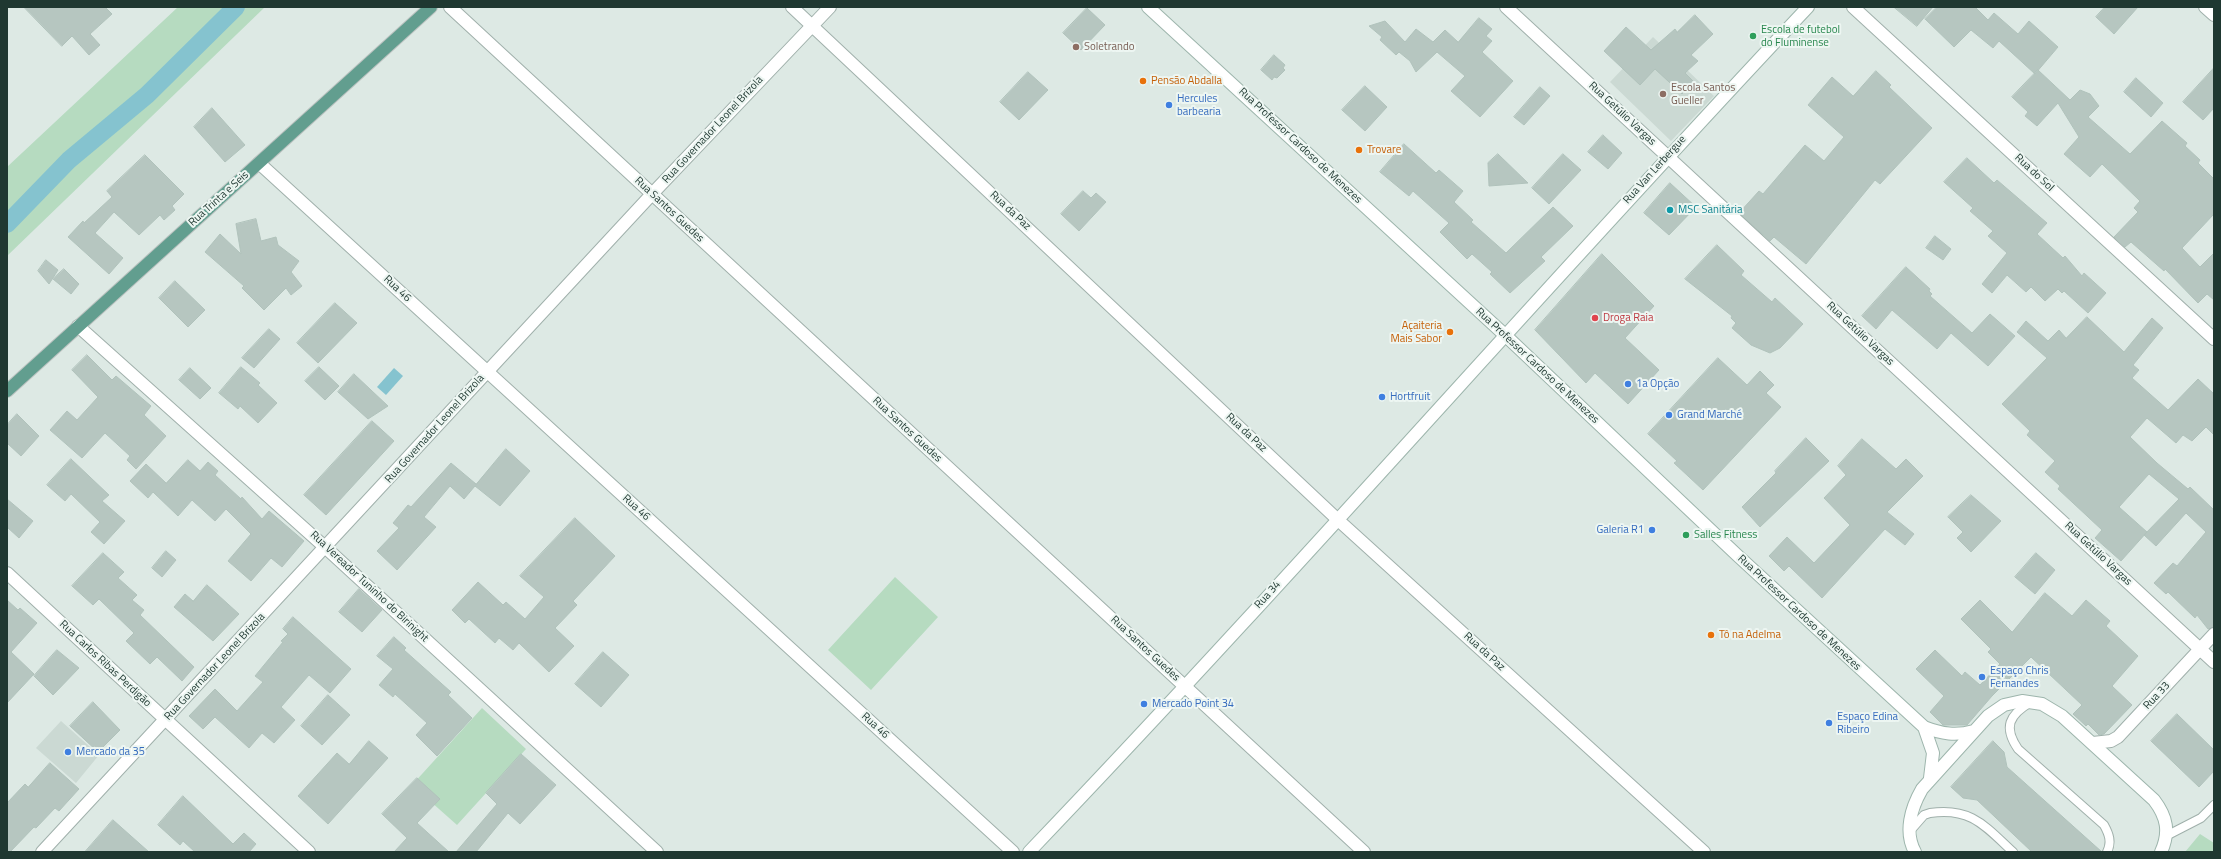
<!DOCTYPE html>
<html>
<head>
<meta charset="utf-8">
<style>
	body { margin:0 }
	#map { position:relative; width:2221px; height:859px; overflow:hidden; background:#dde9e4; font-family:"Titillium Web",sans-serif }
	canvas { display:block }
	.frame { position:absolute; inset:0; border:8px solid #1f3831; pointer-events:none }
</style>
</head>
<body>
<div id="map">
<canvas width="2221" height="859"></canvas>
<div class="frame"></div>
</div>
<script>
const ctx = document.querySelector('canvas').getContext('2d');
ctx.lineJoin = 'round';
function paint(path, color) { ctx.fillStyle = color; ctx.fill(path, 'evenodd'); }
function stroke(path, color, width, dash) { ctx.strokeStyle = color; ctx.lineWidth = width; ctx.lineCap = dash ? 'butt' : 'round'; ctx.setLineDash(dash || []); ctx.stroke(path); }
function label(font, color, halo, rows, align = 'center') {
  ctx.font = font + ' "Titillium Web",sans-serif'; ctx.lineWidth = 4; ctx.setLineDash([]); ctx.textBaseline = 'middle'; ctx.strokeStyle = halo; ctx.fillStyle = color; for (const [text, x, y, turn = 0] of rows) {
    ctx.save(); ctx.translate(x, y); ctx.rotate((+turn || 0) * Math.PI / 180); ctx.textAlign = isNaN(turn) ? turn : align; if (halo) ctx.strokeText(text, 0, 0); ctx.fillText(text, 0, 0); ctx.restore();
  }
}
const built = new Path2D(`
	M1653 37 1714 96 1671 141 1610 82Z
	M61 721 99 755 76 783 36 748Z`);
const green = new Path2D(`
	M178 7H265L7 256V167Z
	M895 577 938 617 871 690 828 650Z
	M482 708 526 749 457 825 412 785Z
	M2200 834 2214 843V852H2185Z`);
const water = new Path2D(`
	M394 368 403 376 386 395 377 387Z`);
const canal = new Path2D(`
	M7 224 69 160 147 95 236 7`);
const building = new Path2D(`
	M24 7H105L112 14 90 34 100 45 89 55 72 36 62 46Z
	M1894 7H1933L1917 26Z
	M1937 7H1975L1988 20 1994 13 2018 34 2029 21 2058 47 2035 74 1999 41 1993 48 1971 30 1954 47 1925 19Z
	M2105 7H2138L2114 34 2096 17Z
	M1087 8 1105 25 1081 50 1063 33Z
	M1695 15 1713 34 1691 55 1698 61 1685 73 1694 82 1682 94 1655 69 1640 85 1604 51 1626 27 1651 50 1675 29 1677 32Z
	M1479 18 1492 29 1486 36 1492 41 1482 52 1513 81 1480 117 1451 91 1465 76 1437 52 1416 72 1410 61 1399 52 1396 55 1380 40 1382 37 1369 26 1385 21 1405 42 1416 29 1433 42 1445 30 1458 42Z
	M1274 55 1285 65 1283 68 1285 70 1277 78 1274 77 1272 80 1261 70Z
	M2214 68V108L2203 120 2183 102Z
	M2038 70 2070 100 2080 90 2090 94 2099 106 2088 117 2130 154 2162 121 2187 143 2185 146 2200 160 2198 163 2214 179V214L2182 248 2200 267 2214 253V300L2207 294 2198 303 2165 269 2164 271 2131 242 2125 247 2114 237 2138 212 2134 208 2140 201 2102 164 2090 177 2064 154 2079 137 2058 103 2037 126 2025 116 2028 112 2012 97Z
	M1876 71 1891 85 1889 87 1932 128 1880 184 1875 180 1806 264 1774 237 1770 241 1739 213 1759 191 1763 194 1805 145 1824 161 1844 137 1808 105 1832 77 1853 96Z
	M1028 72 1048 90 1019 120 1000 102Z
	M2136 78 2163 103 2151 117 2124 92Z
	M1365 86 1387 107 1365 131 1342 110Z
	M1540 87 1550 96 1524 125 1514 117Z
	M212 108 245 145 225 162 194 127Z
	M1603 135 1622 153 1608 169 1588 152Z
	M1404 144 1436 173 1439 170 1463 191 1454 202 1473 220 1471 222 1506 253 1553 207 1573 226 1541 257 1545 261 1510 293 1490 274 1492 272 1472 254 1467 259 1440 232 1449 223 1413 191 1409 196 1380 172Z
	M1498 154 1528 183 1489 186 1488 163Z
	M1563 154 1581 170 1549 204 1532 188Z
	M145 155 184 194 172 206 175 210 164 220 160 215 139 235 114 212 95 233 123 258 109 274 68 237 83 221 84 223 112 197 107 191Z
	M1967 158 1994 183 1997 180 2047 223 2037 234 2063 258 2065 256 2082 276 2084 273 2106 293 2088 313 2064 291 2062 293 2058 289 2045 301 2031 287 2026 292 2007 275 1992 293 1982 284 2007 253 1988 236 1993 231 1970 211 1973 208 1944 182Z
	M1670 183 1696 207 1669 235 1644 213Z
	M1083 191 1091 198 1096 193 1106 202 1079 231 1061 214Z
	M256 219 261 241 276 237 278 245 299 261 291 272 302 286 291 295 286 288 264 310 242 288 244 286 205 252 220 234 241 254 236 224Z
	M1935 236 1951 249 1943 260 1926 248Z
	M1717 245 1744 271 1741 275 1772 302 1775 298 1803 324 1780 348 1770 353 1751 345 1732 328 1736 323 1731 318 1732 316 1685 279Z
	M1602 254 1654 306 1625 338 1659 370 1628 404 1595 373 1586 383 1535 330Z
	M46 260 58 270 49 284 38 271Z
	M1906 267 1930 289 1929 291 1932 294 1930 296 1972 333 1990 314 2015 336 1988 366 1951 333 1937 349 1892 310 1876 329 1862 316Z
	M64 269 79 284 71 294 53 279Z
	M175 281 205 310 188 327 159 298Z
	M335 303 357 323 318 363 297 343Z
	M2087 317 2124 352 2152 318 2163 328 2133 365 2139 370 2132 378 2168 410 2198 379 2214 394V435L2206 427 2192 441 2183 435 2176 443 2147 418 2130 437 2157 463 2188 489 2190 487 2214 510V627L2208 629 2197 615 2195 618 2168 592 2166 594 2154 583 2173 563 2177 566 2206 532 2186 513 2156 546 2144 535 2179 499 2149 474 2119 507 2147 532 2121 561 2095 538 2102 530 2058 489 2060 486 2045 472 2055 461 2027 435 2030 431 2002 404 2047 358 2017 332 2026 321 2048 341 2059 330 2066 338Z
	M269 329 280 339 254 368 242 358Z
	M87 355 112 380 116 376 151 406 144 415 166 436 136 469 127 460 130 456 105 433 82 458 50 430 67 411 77 420 98 397 72 370Z
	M1718 358 1747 385 1760 371 1774 385 1766 393 1781 407 1703 490 1674 463 1677 461 1648 434Z
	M241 367 260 383 258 385 277 403 258 423 240 406 238 409 219 393Z
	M319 367 339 386 325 400 305 381Z
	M190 368 211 388 200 399 179 380Z
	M354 374 388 406 368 419 338 392Z
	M17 414 39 436 21 456 7 443V425Z
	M372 421 394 441 326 515 304 495Z
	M1806 438 1829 461 1760 527 1742 507 1776 473 1775 471Z
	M1862 439 1896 469 1906 459 1923 476 1887 512 1914 534 1905 545 1885 529 1822 598 1789 566 1784 571 1769 556 1787 537 1814 563 1850 525 1824 498 1846 475 1838 466Z
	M506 449 530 471 500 506 475 486 464 499 450 486 424 517 436 527 397 570 377 551 399 528 393 523 408 505 411 507 451 463 476 484Z
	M71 459 109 495 102 501 125 521 104 544 91 532 100 522 71 494 65 501 47 485Z
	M188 460 200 471 208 462 218 471 215 475 241 499 242 497 262 519 269 511 304 541 282 567 271 558 251 581 228 561 251 534 226 509 215 521 192 500 178 516 153 492 148 498 130 481 146 464 166 483Z
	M1971 495 2001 521 1971 552 1957 538 1963 532 1948 517Z
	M7 499 33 521 19 538 7 527Z
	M575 518 615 556 573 601 577 605 555 628 574 646 549 672 519 643 513 650 499 638 495 643 469 619 465 623 452 610 478 582 503 605 506 602 525 619 544 597 520 576Z
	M166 551 176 560 162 577 152 568Z
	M103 553 124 572 118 578 137 595 132 600 144 610 140 615 194 667 182 681 157 657 150 664 126 641 134 633 99 599 93 605 72 586Z
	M2036 553 2055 570 2035 594 2015 577Z
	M207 585 239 614 213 641 174 607 185 594 193 601Z
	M359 589 382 610 362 632 339 612Z
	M2045 593 2072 616 2086 600 2110 621 2106 626 2138 656 2112 686 2132 705 2104 734 2099 735 2088 724 2086 726 2073 714 2082 705 2031 657 1992 696 1967 725H1943L1930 712 1944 696 1916 669 1935 650 1962 676 1965 672 1980 685 2000 664 1988 652 1991 649 1961 619 1980 600 2012 632Z
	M7 600 18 610 20 608 37 623 11 652 34 674 7 703Z
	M293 617 351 669 330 693 309 675 281 707 295 720 274 743 262 733 249 748 215 717 203 729 189 716 215 689 237 711 263 682 255 676 283 642 281 641 288 634 283 629Z
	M394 637 406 648 404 650 451 692 448 695 472 718 437 756 416 735 427 723 395 694 393 697 379 685 393 669 377 656Z
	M57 650 79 668 53 695 34 676Z
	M603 652 629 675 601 707 575 684Z
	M328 695 350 715 322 745 301 726Z
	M93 702 120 730 98 752 70 726Z
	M2177 714 2214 750V771L2199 787 2151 741Z
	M369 741 388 758 328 824 298 796 337 753 349 764Z
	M1993 741 2004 752 2007 767 2102 852H2032L1977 800 1963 798 1951 787Z
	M521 754 556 785 520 824 508 813 476 852H456L497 804 486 793Z
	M50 763 79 789 59 811 55 808 36 828 34 827 10 852H7V803L25 784 28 787Z
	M417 778 440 799 417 823 449 852H394L407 838 382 814Z
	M183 796 233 844 244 833 256 844 249 852H195L183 841 180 845 158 825Z
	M113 820 149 852H85Z`);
const lane = new Path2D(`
	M2031 702C2009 715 2003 727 2018 749L2104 825C2109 834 2112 842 2107 852
	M1910 831 1924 815 1930 813C1971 807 1985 826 2013 852
	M2166 836 2201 818 2214 805`);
const street = new Path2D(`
	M450 7 1364 852
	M792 7 1337 519 1704 852
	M1506 7 2214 662
	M1853 7 2214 339
	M2205 7 2214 15
	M259 163 1013 852
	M78 326 326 548 657 852
	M7 573 309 852
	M2093 743 2111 741 2118 737 2214 634
	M42 852 652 194 830 7`);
const secondary = new Path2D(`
	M1148 7 1506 336 1737 555 1924 727C1942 734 1956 736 1974 731
	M1924 727 1933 753 1930 778
	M1029 852C1294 575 1545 286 1808 7
	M1915 852C1904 832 1911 808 1922 789L1988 716 2004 705 2022 701 2042 704 2062 716 2154 800C2167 817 2170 832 2161 852`);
const primary = new Path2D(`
	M7 391 431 7`);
const markers = [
	[1753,36,4,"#2e9e5b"],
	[1076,47,4,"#8d6e63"],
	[1143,81,4,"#e8710a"],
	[1663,94,4,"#8d6e63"],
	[1169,105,4,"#3f7fe0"],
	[1359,150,4,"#e8710a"],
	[1670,210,4,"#0f9aa8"],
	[1595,318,4,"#e0444e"],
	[1450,332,4,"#e8710a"],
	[1628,384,4,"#3f7fe0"],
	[1382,397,4,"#3f7fe0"],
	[1669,415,4,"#3f7fe0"],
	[1652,530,4,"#3f7fe0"],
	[1686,535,4,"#2e9e5b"],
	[1711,635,4,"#e8710a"],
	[1982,677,4,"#3f7fe0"],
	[1144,704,4,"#3f7fe0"],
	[1829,723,4,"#3f7fe0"],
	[68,752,4,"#3f7fe0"]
];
const leisureNames = [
	["Escola de futebol",1761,30],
	["do Fluminense",1761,43],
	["Salles Fitness",1694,535]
];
const educationNames = [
	["Soletrando",1084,47],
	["Escola Santos",1671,88],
	["Gueller",1671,101]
];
const foodNames = [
	["Pensão Abdalla",1151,81],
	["Trovare",1367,150],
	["Açaiteria",1442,326,"right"],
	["Mais Sabor",1442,339,"right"],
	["Tô na Adelma",1719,635]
];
const shopNames = [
	["Hercules",1177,99],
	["barbearia",1177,112],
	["1a Opção",1636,384],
	["Hortfruit",1390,397],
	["Grand Marché",1677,415],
	["Galeria R1",1644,530,"right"],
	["Espaço Chris",1990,671],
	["Fernandes",1990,684],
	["Mercado Point 34",1152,704],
	["Espaço Edina",1837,717],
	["Ribeiro",1837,730],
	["Mercado da 35",76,752]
];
const streetNames = [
	["Rua Getúlio Vargas",1622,114,43],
	["Rua Governador Leonel Brizola",713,130,-47],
	["Rua Professor Cardoso de Menezes",1300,146,43],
	["Rua Van Lerbergue",1655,170,-48],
	["Rua do Sol",2034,173,43],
	["Rua Trinta e Seis",219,199,-42],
	["Rua Santos Guedes",669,210,43],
	["Rua da Paz",1010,211,43],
	["Rua 46",397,289,43],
	["Rua Getúlio Vargas",1860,334,43],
	["Rua Professor Cardoso de Menezes",1537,366,43],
	["Rua Governador Leonel Brizola",435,429,-48],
	["Rua Santos Guedes",907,430,43],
	["Rua da Paz",1246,433,43],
	["Rua 46",636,508,42],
	["Rua Getúlio Vargas",2098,554,43],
	["Rua Vereador Tuninho do Birinight",369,587,43],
	["Rua 34",1268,595,-48],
	["Rua Professor Cardoso de Menezes",1799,613,43],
	["Rua Santos Guedes",1145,649,43],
	["Rua da Paz",1484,652,42],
	["Rua Carlos Ribas Perdigão",105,664,43],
	["Rua Governador Leonel Brizola",215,667,-47],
	["Rua 33",2157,696,-47],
	["Rua 46",875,726,42]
];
const cultureNames = [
	["MSC Sanitária",1678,210]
];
const healthNames = [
	["Droga Raia",1603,318]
];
paint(built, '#cbd9d3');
paint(green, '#b6dbc0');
paint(water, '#85c3cf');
stroke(canal, '#85c3cf', 18);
paint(building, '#b6c6c0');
stroke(building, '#b0c2bb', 1);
stroke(lane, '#a0b0ab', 10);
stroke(street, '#a0b0ab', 14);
stroke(secondary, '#9db5ac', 14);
stroke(primary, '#bcc3c1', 14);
stroke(lane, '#fff', 8);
stroke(street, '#fff', 12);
stroke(secondary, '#fff', 12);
stroke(primary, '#629e8f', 12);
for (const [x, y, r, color] of markers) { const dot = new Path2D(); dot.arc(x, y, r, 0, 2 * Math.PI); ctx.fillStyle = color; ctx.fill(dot); stroke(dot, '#edf6f2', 1.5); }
label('11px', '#27864d', '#edf6f2', leisureNames, 'left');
label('11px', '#785e54', '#edf6f2', educationNames, 'left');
label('11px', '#c56008', '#edf6f2', foodNames, 'left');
label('11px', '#366cbe', '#edf6f2', shopNames, 'left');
label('11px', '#1f3831', '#edf6f2', streetNames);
label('11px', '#0d838f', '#edf6f2', cultureNames, 'left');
label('11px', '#be3a42', '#edf6f2', healthNames, 'left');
</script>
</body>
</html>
